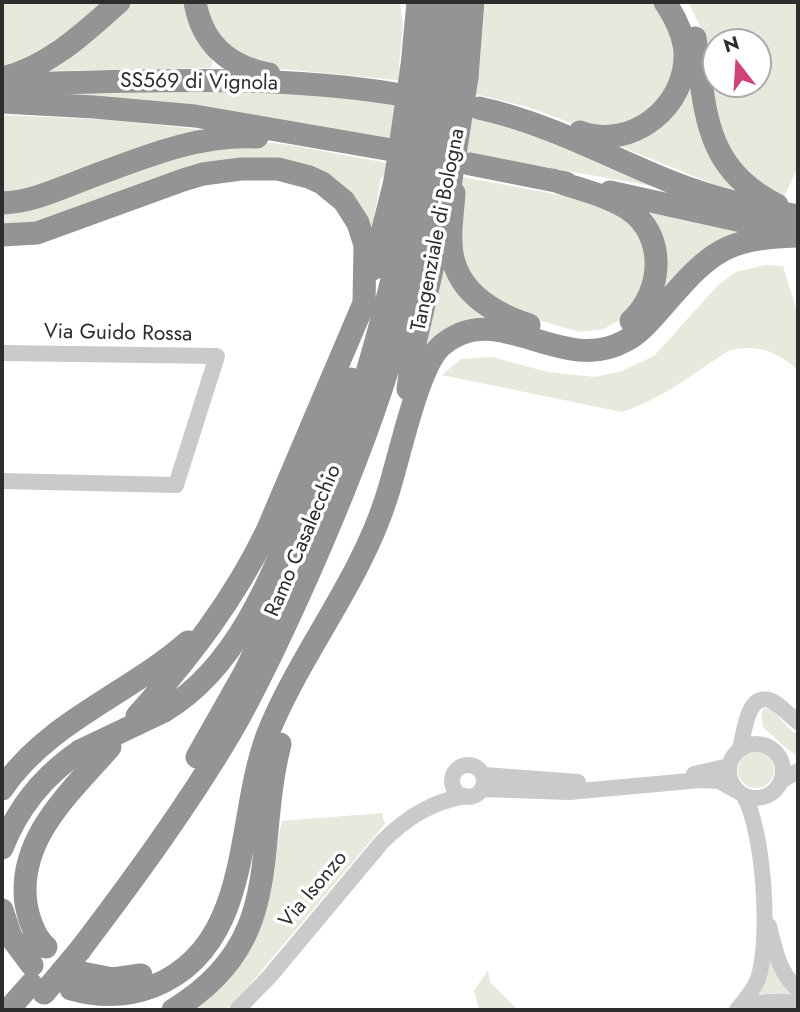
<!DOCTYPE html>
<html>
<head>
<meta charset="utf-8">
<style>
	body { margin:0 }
	#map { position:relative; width:800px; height:1012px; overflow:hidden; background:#fff; font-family:Jost,sans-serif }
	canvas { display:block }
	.frame { position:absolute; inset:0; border:4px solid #2d2d2d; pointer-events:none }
	.north { position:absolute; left:702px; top:28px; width:70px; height:70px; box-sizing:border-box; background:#fff; border:2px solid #ababab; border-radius:50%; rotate:343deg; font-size:19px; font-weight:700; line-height:28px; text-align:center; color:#2d2d2d }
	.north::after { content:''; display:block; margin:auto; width:24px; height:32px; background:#d14279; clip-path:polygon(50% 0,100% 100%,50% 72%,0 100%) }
</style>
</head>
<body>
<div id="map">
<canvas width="800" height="1012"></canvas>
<div class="frame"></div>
<div class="north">N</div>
</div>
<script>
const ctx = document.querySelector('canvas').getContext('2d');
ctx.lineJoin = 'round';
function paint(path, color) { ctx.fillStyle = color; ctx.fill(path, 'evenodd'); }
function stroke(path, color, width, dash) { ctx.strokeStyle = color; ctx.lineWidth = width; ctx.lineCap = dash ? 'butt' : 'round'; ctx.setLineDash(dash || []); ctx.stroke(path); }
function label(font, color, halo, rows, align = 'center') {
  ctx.font = font + ' Jost,sans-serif'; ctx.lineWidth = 7; ctx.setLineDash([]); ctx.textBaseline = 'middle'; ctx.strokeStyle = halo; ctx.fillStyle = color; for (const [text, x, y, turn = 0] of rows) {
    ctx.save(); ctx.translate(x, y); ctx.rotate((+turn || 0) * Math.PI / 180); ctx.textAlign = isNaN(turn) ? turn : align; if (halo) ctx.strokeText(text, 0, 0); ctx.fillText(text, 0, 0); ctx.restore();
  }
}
const green = new Path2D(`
	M2 2H107L53 50 2 71Z
	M125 2H185L205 50 213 60 211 68 48 71Z
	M200 2H400L403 26 399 67 478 80 485 2H656L677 48 667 95 631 126 582 127 531 108 484 96 396 80 271 68 225 49Z
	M688 2H798V167L782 201 743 176 714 115 700 26ZM716 42H758V84H716Z
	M688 76 734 187 730 191 617 145Z
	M123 90 291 91 477 115 539 133 652 186 388 139 2 95Z
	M2 115 111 120 205 130 2 198Z
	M254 141 290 145 598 202 641 231 650 273 625 317 604 329 580 332 506 311 462 267V191L381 177 371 235 285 164 56 221 2 229V209L151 162Z
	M653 212 741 232 653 304 649 218Z
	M445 264 490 317 425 348Z
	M765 265 783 266 798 315V371C779 351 755 343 728 351 693 374 662 399 622 412L442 375 461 359 492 357 548 372 595 377 622 371 654 356 719 284 736 272Z
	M770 708 792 731 798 734V756L787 749 763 727 761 717 763 709Z
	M738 770a18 18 0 1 1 36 0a18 18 0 1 1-36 0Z
	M382 813 385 824 236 1001 224 1010H181L203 998 271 875 282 821Z
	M769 953 797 995 772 993 751 998Z
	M488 970 490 982 518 1010H479L474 991Z`);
const minor = new Path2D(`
	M2 353 217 356 176 485 2 481
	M729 771a27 27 0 1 1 54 0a27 27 0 1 1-54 0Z
	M740 749C744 734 747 690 772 701 781 706 790 716 798 722
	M452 781a16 16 0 1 1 32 0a16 16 0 1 1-32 0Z
	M694 774 729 766
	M484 775 578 782
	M783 780 798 771
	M482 789 569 792 701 780 719 781 737 791
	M769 926C776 953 778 970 798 990
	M237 1010 270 976 382 842C406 818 431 802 465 796
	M737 1010C745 1000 753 991 758 979 771 941 764 831 744 796
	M738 1010C757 1002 778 999 798 1004`);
const highway = new Path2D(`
	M195 2C202 43 229 67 269 74
	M695 38C706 111 703 168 777 205
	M412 66 418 2
	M430 71 436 2
	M447 73 453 2
	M467 77 473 2
	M3 78C50 66 84 33 119 2
	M2 84C132 82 266 73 396 94
	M2 102 94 107 195 116 386 149
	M479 108C548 123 609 157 674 183 714 199 756 208 798 216
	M580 132C632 151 688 106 685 51 683 32 675 17 665 2
	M470 164 566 183
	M553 180C577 189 607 195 628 209 667 235 663 292 631 321
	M610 192 778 229
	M454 193C453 210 450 226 451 243 452 289 490 312 529 325
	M2 203C30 202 54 191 80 181 137 160 194 134 257 137
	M2 235 37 233 183 180 203 174 241 169H278L309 177 322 183 344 201 358 223 365 245 364 303 267 531C234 600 188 659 137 716
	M373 269 395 181
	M408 389 413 352 442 227
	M302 552C354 434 388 310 413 184
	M164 711C239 667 274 572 305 494 321 456 336 418 351 379
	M197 757 244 674 279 602
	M2 789C47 722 129 694 188 642
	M2 848C18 807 43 776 80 751
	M2 910 11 937 32 965
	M46 947C34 936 29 920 26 904 17 838 71 792 110 747
	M80 950C133 880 186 808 231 732 260 681 284 629 308 575 338 507 366 439 388 368 405 308 416 247 430 187
	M82 973 113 979 141 975
	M71 989C99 997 126 997 154 986 257 944 234 811 271 726 304 649 360 580 386 499 398 465 417 367 441 346 498 296 560 377 625 341 642 332 653 317 665 304 711 251 726 238 798 236
	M8 1010 31 984
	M173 1010C287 941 253 851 280 744`);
const highwayBridge = new Path2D(`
	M395 181 412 66
	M413 184 430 71
	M430 187 447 73
	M449 193 467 77
	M80 751 164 711
	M44 993 80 950`);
const streetNames = [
	["SS569 di Vignola",199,83,1],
	["Tangenziale di Bologna",439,230,-79],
	["Via Guido Rossa",118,334,1],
	["Ramo Casalecchio",304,541,-67],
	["Via Isonzo",314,890,-50]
];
paint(green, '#e7e9dc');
stroke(minor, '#cacaca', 16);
stroke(highway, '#949494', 23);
stroke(highwayBridge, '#949494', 23);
label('21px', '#2d2d2d', '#fff', streetNames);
</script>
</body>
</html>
